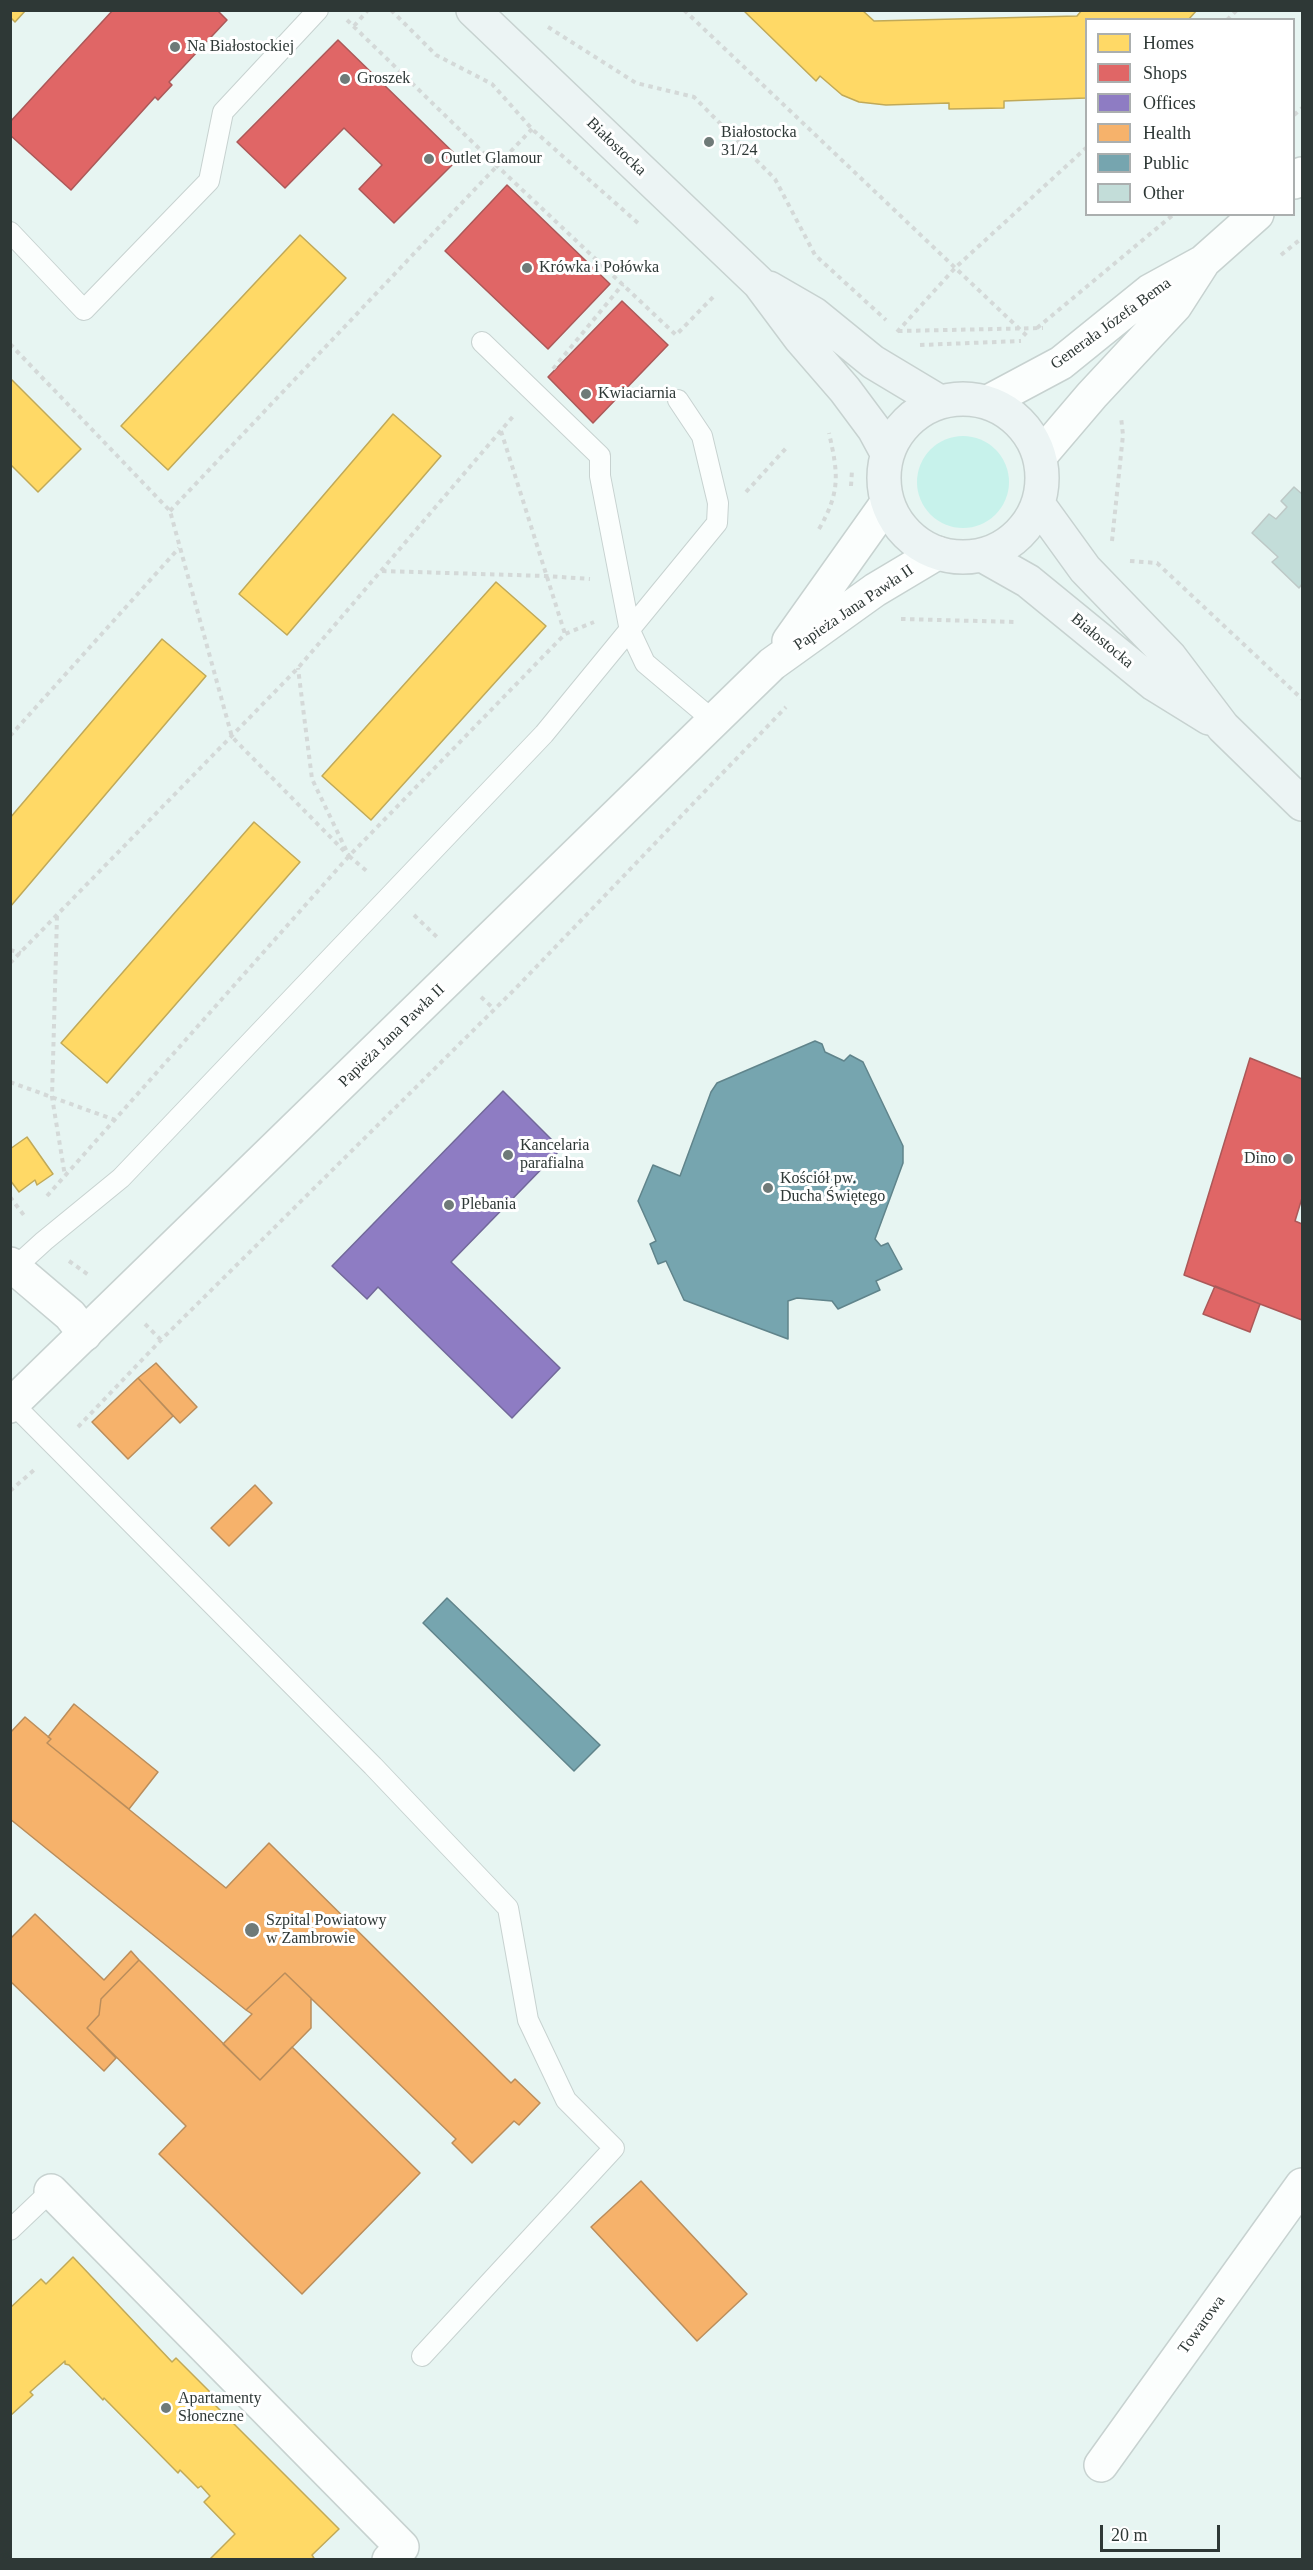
<!DOCTYPE html>
<html>
<head>
<meta charset="utf-8">
<style>
	body { margin:0 }
	#map { position:relative; width:1313px; height:2570px; overflow:hidden; background:#e7f5f2; font-family:"Times New Roman",serif }
	canvas { display:block }
	.frame { position:absolute; inset:0; border:12px solid #2e3836; pointer-events:none }
	.legend { position:absolute; left:1085px; top:18px; width:210px; height:198px; box-sizing:border-box; background:#fff; border:2px solid #abafaf; margin:0; padding:8px 10px; list-style:none; font-size:18px; color:#2e3836 }
	.legend li { display:flex; align-items:center; gap:12px; height:30px }
	.legend b { width:30px; border:2px solid #abafaf }
	.scale { position:absolute; left:1100px; top:2525px; width:120px; height:27px; box-sizing:border-box; border:3px solid #2e3836; border-top:0; padding-left:8px; font-size:18px; line-height:21px; white-space:nowrap; color:#2e3836; -webkit-text-stroke:4px #fff; paint-order:stroke }
</style>
</head>
<body>
<div id="map">
<canvas width="1313" height="2570"></canvas>
<div class="frame"></div>
<ul class="legend">
<li><b style="height:16px;background:#ffd966"></b>Homes</li>
<li><b style="height:16px;background:#e06666"></b>Shops</li>
<li><b style="height:16px;background:#8e7cc3"></b>Offices</li>
<li><b style="height:16px;background:#f6b26b"></b>Health</li>
<li><b style="height:16px;background:#76a5af"></b>Public</li>
<li><b style="height:16px;background:#c3ddd9"></b>Other</li>
</ul>
<div class="scale">20 m</div>
</div>
<script>
const ctx = document.querySelector('canvas').getContext('2d');
ctx.lineJoin = 'round';
function paint(path, color) { ctx.fillStyle = color; ctx.fill(path, 'evenodd'); }
function stroke(path, color, width, dash) { ctx.strokeStyle = color; ctx.lineWidth = width; ctx.lineCap = dash ? 'butt' : 'round'; ctx.setLineDash(dash || []); ctx.stroke(path); }
function label(font, color, halo, rows, align = 'center') {
  ctx.font = font + ' "Times New Roman",serif'; ctx.lineWidth = 6; ctx.setLineDash([]); ctx.textBaseline = 'middle'; ctx.strokeStyle = halo; ctx.fillStyle = color; for (const [text, x, y, turn = 0] of rows) {
    ctx.save(); ctx.translate(x, y); ctx.rotate((+turn || 0) * Math.PI / 180); ctx.textAlign = isNaN(turn) ? turn : align; if (halo) ctx.strokeText(text, 0, 0); ctx.fillText(text, 0, 0); ctx.restore();
  }
}
const green = new Path2D(`
	M917 482a46 46 0 1 1 92 0a46 46 0 1 1-92 0Z`);
const homes = new Path2D(`
	M10 10H26L15 22 10 17Z
	M743 10H862L874 21 1077 16 1082 10H1197L1188 20H1086V98L1004 101V108L949 109V103L886 105 859 102 842 95 820 76 816 81Z
	M300 235 346 278 168 470 121 426Z
	M10 378 81 449 38 492 10 464Z
	M393 414 441 456 287 635 239 594Z
	M496 582 546 626 371 820 322 776Z
	M162 639 206 676 10 907V818Z
	M254 822 300 862 107 1083 61 1043Z
	M27 1137 53 1174 37 1185 35 1180 19 1192 10 1180V1149Z
	M73 2257 172 2362 176 2358 212 2394 208 2398 339 2529 312 2555 315 2560H209L235 2534 204 2502 210 2496 201 2486 198 2488 180 2470 178 2473 104 2398 103 2400 69 2365 65 2364V2361L30 2392 33 2395 10 2416V2308L41 2279 46 2284Z`);
const shops = new Path2D(`
	M113 10H217L227 20 169 82 172 85 158 100 155 97 71 190 10 135V122Z
	M338 40 459 158 394 223 359 189 382 165 344 128 285 188 237 142Z
	M507 185 610 284 548 349 445 251Z
	M622 301 668 345 593 423 548 377Z
	M1250 1058 1302 1079V1198L1295 1221 1302 1224V1320L1184 1275Z
	M1215 1286 1260 1304 1250 1332 1203 1314Z`);
const offices = new Path2D(`
	M503 1091 561 1149 451 1262 560 1368 512 1418 378 1287 367 1299 332 1266Z`);
const health = new Path2D(`
	M156 1363 197 1407 180 1423 138 1378Z
	M138 1378 173 1416 128 1459 92 1422Z
	M255 1485 272 1503 229 1546 211 1528Z
	M74 1704 158 1772 129 1809 47 1743 51 1739 48 1737Z
	M25 1717 51 1739 47 1743 226 1888 269 1843 511 2083 515 2079 540 2103 519 2125 514 2121 472 2163 452 2143 456 2139 285 1973 246 2010 10 1819V1733Z
	M35 1914 104 1980 131 1951 139 1960 101 1999 99 2015 87 2028 116 2058 104 2071 10 1981V1939Z
	M139 1960 260 2080 292 2047 420 2173 302 2294 159 2154 186 2126 87 2028 99 2015 101 1999Z
	M285 1973 311 1998V2028L260 2080 223 2044 252 2014 246 2010Z
	M641 2181 747 2294 697 2341 591 2227Z`);
const public = new Path2D(`
	M815 1041 822 1044 825 1052 844 1061 850 1055 863 1062 903 1146V1163L875 1239 881 1246 888 1243 902 1269 876 1281 880 1290 838 1309 832 1301 797 1298 788 1301V1339L684 1300 666 1261 658 1264 650 1244 656 1241 638 1201 653 1165 680 1176 711 1092 717 1083Z
	M447 1598 600 1745 574 1771 423 1623Z`);
const building = new Path2D(`
	M1294 487 1302 494V584L1299 588 1272 562 1278 557 1252 533 1269 514 1276 519 1287 507 1281 501Z`);
const path = new Path2D(`
	M391 10 436 55 492 84 532 129 639 224
	M684 10 1029 338
	M347 20 496 165 676 335 716 294
	M1227 20 1237 10
	M354 26 368 10
	M548 27 636 83 694 97 775 179 815 255 886 320
	M1294 115 1302 108
	M1281 255 1302 238
	M1037 328 1174 214
	M898 331 1043 328
	M897 332 956 267 1086 148
	M10 344 170 511 232 737 349 856 312 779 298 668
	M920 345 1021 341
	M553 369 623 284
	M501 431 565 634
	M851 486 852 470
	M746 492 788 446
	M170 511 532 129
	M819 529C841 491 838 473 829 433
	M1112 541 1123 435 1121 417
	M1130 561 1157 563 1302 699
	M382 571 546 576 590 579
	M901 619 1017 622
	M10 736 179 548
	M349 856 369 873
	M414 915 439 939
	M57 916 52 1097 65 1176
	M10 950 21 953
	M10 963 298 668 515 414
	M481 997 494 1009
	M10 1082 115 1120
	M47 1196 349 856 565 634 594 622
	M10 1197 26 1218
	M69 1261 90 1276
	M145 1324 161 1340
	M78 1427 161 1340 516 988 786 707
	M10 1491 34 1470`);
const service = new Path2D(`
	M10 232 84 310 209 181 223 112 318 10
	M482 342 600 456V476L630 631 645 663 715 722
	M10 1272 44 1241 121 1178 544 734 717 523 718 503 702 436 678 400
	M13 1404 373 1766 508 1908 528 2020 566 2100 614 2148 422 2356
	M10 2230 51 2191`);
const minor = new Path2D(`
	M10 1264 70 1315 85 1334
	M51 2191 402 2547 389 2560
	M1101 2465 1302 2185`);
const tertiary = new Path2D(`
	M1294 182 1302 174
	M988 402 1061 363 1150 291 1203 262 1257 214
	M1040 456 1092 395 1175 306 1202 264
	M789 641 887 503
	M10 1406 772 664 875 590 937 553`);
const secondary = new Path2D(`
	M473 10 759 283 800 338 845 390 874 429 887 453
	M769 288 814 314 873 362 938 401
	M884 478a79 79 0 1 1 158 0a79 79 0 1 1-158 0Z
	M1038 504 1085 569 1170 657 1223 727 1302 804
	M982 555 1028 581 1154 684 1209 718`);
const markers = [
	[175,47,6,"#6f7a78"],
	[345,79,6,"#6f7a78"],
	[709,142,6,"#6f7a78"],
	[429,159,6,"#6f7a78"],
	[527,268,6,"#6f7a78"],
	[586,394,6,"#6f7a78"],
	[508,1155,6,"#6f7a78"],
	[1288,1159,6,"#6f7a78"],
	[768,1188,6,"#6f7a78"],
	[449,1205,6,"#6f7a78"],
	[252,1930,8,"#6f7a78"],
	[166,2408,6,"#6f7a78"]
];
const poiNames = [
	["Na Białostockiej",187,47],
	["Groszek",357,79],
	["Białostocka",721,133],
	["31/24",721,151],
	["Outlet Glamour",441,159],
	["Krówka i Połówka",539,268],
	["Kwiaciarnia",598,394],
	["Kancelaria",520,1146],
	["parafialna",520,1164],
	["Dino",1276,1159,"right"],
	["Kościół pw.",780,1179],
	["Ducha Świętego",780,1197],
	["Plebania",461,1205],
	["Szpital Powiatowy",266,1921],
	["w Zambrowie",266,1939],
	["Apartamenty",178,2399],
	["Słoneczne",178,2417]
];
const streetNames = [
	["Białostocka",616,147,44],
	["Generała Józefa Bema",1111,324,-36],
	["Papieża Jana Pawła II",854,608,-34],
	["Białostocka",1102,641,40],
	["Papieża Jana Pawła II",392,1036,-44],
	["Towarowa",1202,2325,-54]
];
paint(green, '#c7f2eb');
paint(homes, '#ffd966');
stroke(homes, '#c0a958', 1.5);
paint(shops, '#e06666');
stroke(shops, '#ab5858', 1.5);
paint(offices, '#8e7cc3');
stroke(offices, '#716899', 1.5);
paint(health, '#f6b26b');
stroke(health, '#ba8d5b', 1.5);
paint(public, '#76a5af');
stroke(public, '#60848b', 1.5);
paint(building, '#c3ddd9');
stroke(building, '#bdc8c6', 1.5);
stroke(service, '#c7d2d0', 22);
stroke(minor, '#c7d2d0', 36);
stroke(tertiary, '#c7d2d0', 36);
stroke(secondary, '#c7d2d0', 36);
stroke(path, '#d4d9d8', 4, [4.5, 4.5]);
stroke(service, '#fbfefd', 20);
stroke(minor, '#fbfefd', 33);
stroke(tertiary, '#fbfefd', 33);
stroke(secondary, '#ecf4f4', 33);
for (const [x, y, r, color] of markers) { const dot = new Path2D(); dot.arc(x, y, r, 0, 2 * Math.PI); ctx.fillStyle = color; ctx.fill(dot); stroke(dot, '#fff', 2); }
label('16px', '#2e3836', '#fff', poiNames, 'left');
label('16px', '#2e3836', '#fff', streetNames);
</script>
</body>
</html>
